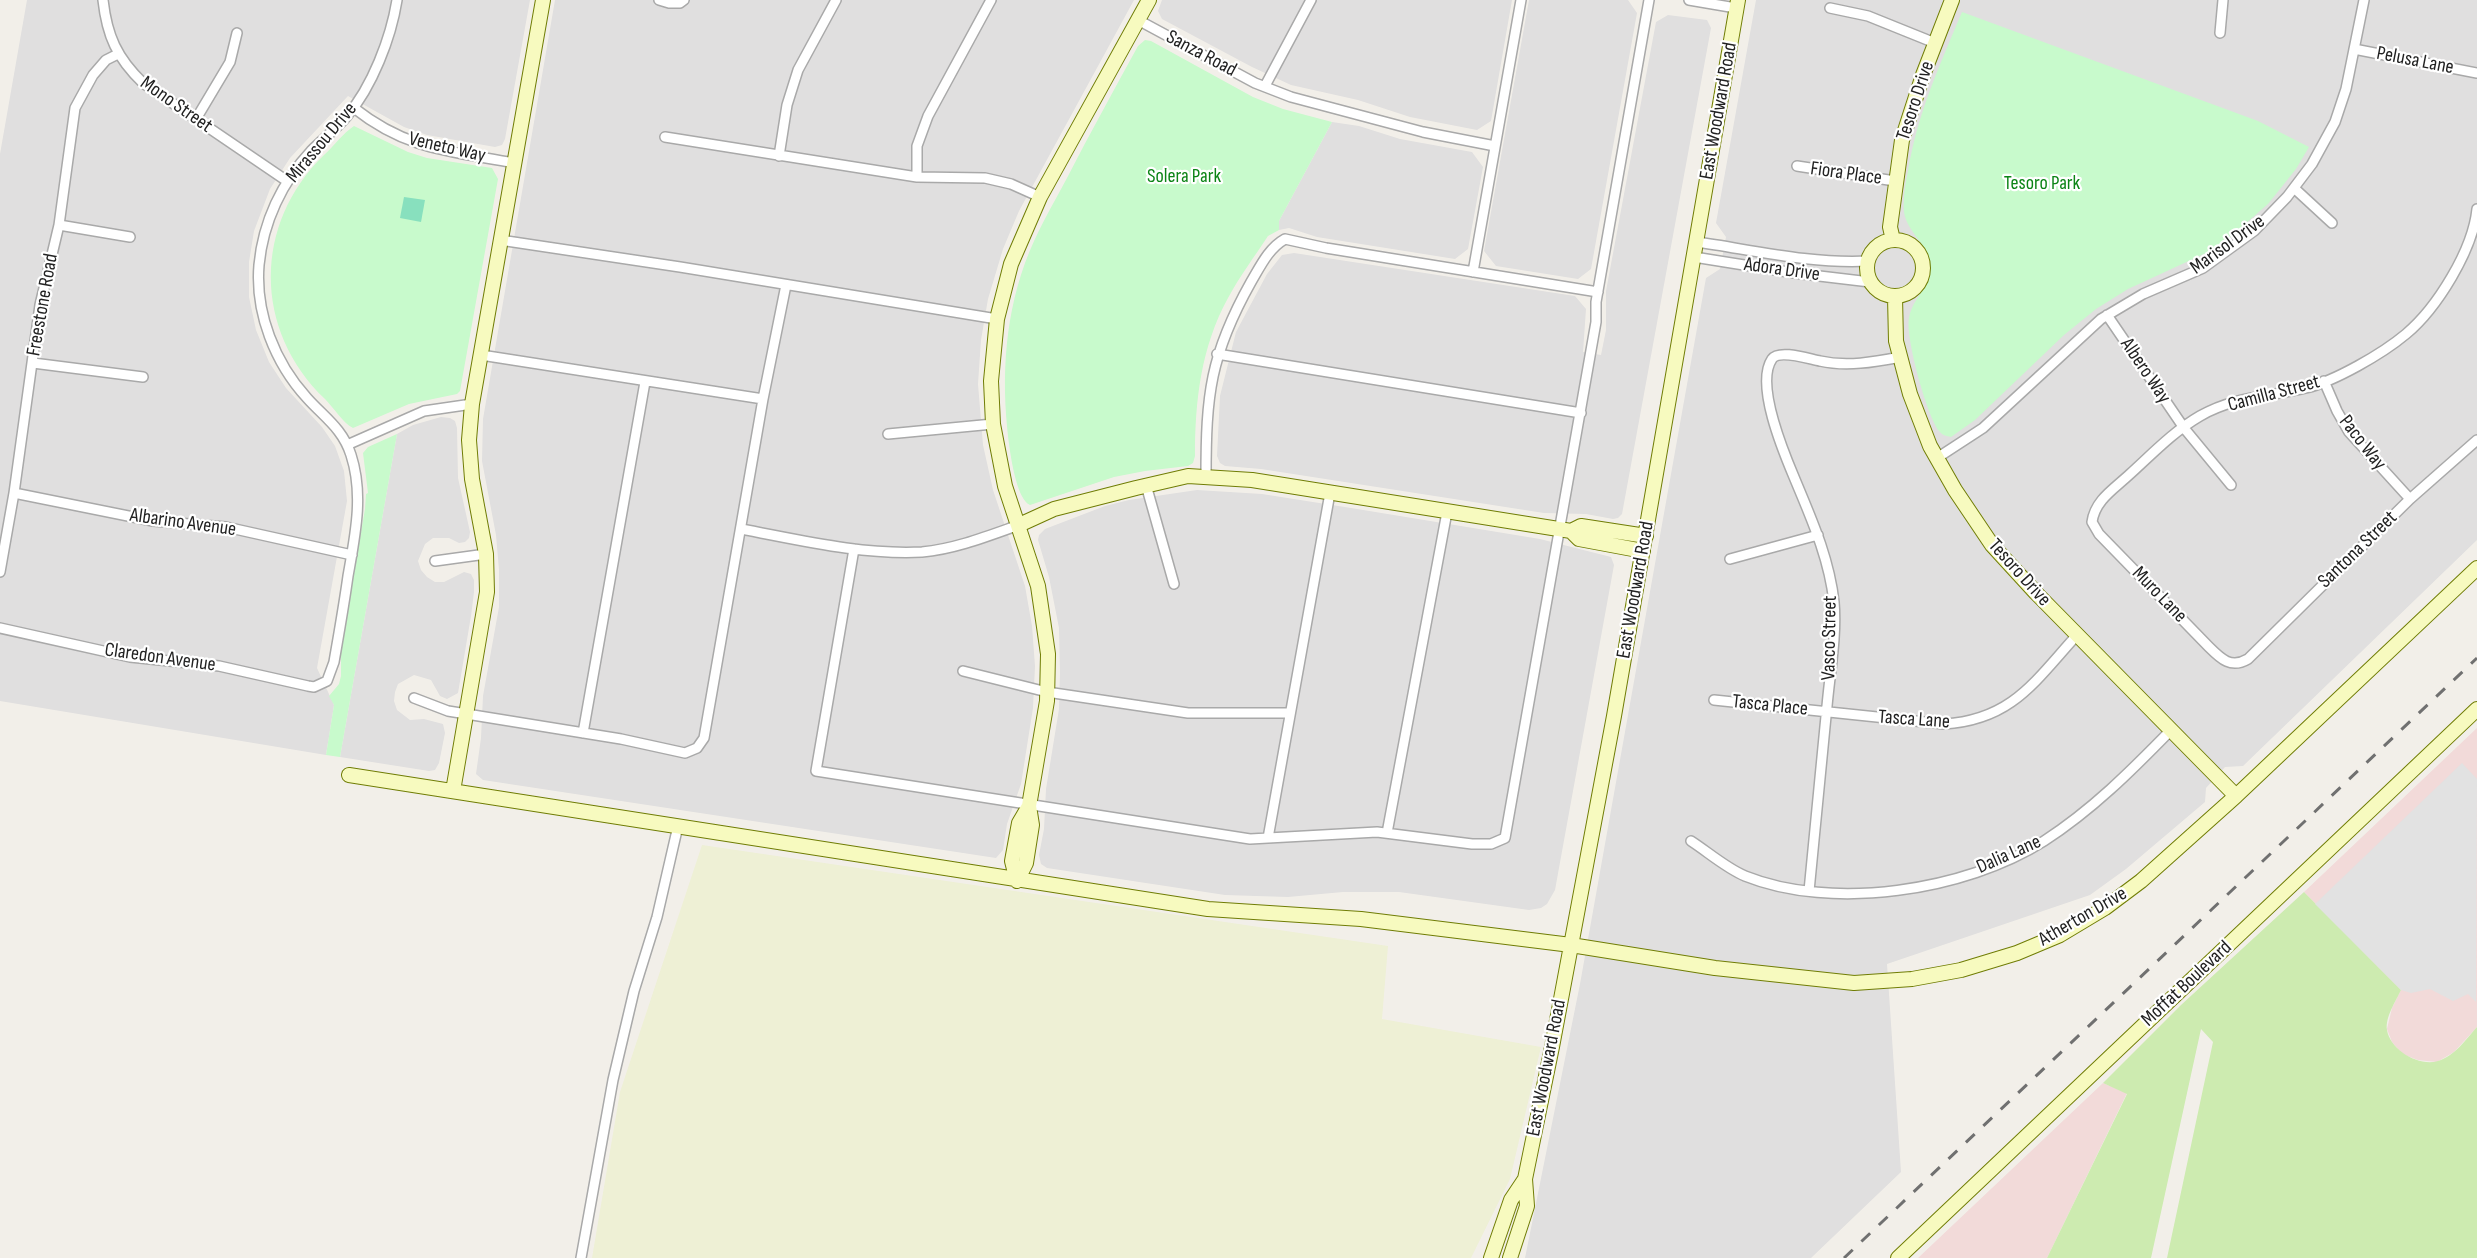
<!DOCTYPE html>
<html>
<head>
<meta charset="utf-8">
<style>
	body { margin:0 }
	canvas { display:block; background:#f2efe9 }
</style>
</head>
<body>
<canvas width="2477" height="1258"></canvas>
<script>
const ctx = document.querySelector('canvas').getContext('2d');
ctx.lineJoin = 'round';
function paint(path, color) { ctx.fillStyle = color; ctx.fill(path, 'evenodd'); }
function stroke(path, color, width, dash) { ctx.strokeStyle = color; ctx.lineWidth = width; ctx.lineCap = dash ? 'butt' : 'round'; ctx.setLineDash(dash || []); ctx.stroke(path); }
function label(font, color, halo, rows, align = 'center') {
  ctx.font = font + ' "Sofia Sans Condensed",sans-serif'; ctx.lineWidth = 4.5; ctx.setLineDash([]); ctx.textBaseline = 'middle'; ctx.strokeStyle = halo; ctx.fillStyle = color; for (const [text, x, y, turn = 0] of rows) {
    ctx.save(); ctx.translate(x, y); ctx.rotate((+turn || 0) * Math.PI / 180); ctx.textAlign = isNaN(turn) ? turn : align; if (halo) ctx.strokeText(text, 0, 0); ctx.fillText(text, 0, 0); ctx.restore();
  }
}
const residential = new Path2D(`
	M27 0H530L505 139 502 145 495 147 427 135 404 127 348 96 290 158 270 189 254 231 249 262V297L256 330 269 362 286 388 322 427 335 446 344 471 347 501 317 668 334 705 326 755 0 701V154Z
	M555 0H1134L1019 211 1003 249 988 299 981 340 978 384 983 445 993 490 1025 586 1032 626 1035 666 1033 708 1021 784 1007 824 1003 850 996 858 483 780 476 774 481 738 483 696 499 607V570L496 535 482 461 483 419Z
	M1162 0H1512L1491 121 1477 130 1410 117 1358 100 1291 85 1252 67 1162 19 1158 11Z
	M1529 0H1628L1637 13 1591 269 1578 279 1496 266 1484 251Z
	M1756 0H2477V540L2243 766 2225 767 2206 788 2205 802 2126 869 2090 895 1887 964 1901 1172 1811 1258H1525L1580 984 1706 278 1720 269 1726 237 1716 223Z
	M1668 15 1707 20 1711 28 1622 514 1618 518 1613 519 1586 514 1544 513 1261 469 1225 466 1220 463 1217 456 1220 396 1236 332 1267 274 1282 255 1294 253 1575 296 1586 309 1583 352 1601 355 1606 330V291L1656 22Z
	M1332 122 1359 126 1400 139 1472 152 1483 167 1468 249 1455 259 1317 237 1289 228 1279 230V221Z
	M441 417 450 418 455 421 457 428 458 478 470 532 469 538 465 542 459 543 449 538H433L425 544 418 561 421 570 427 577 435 582H444L464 572 471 574 474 580V592L471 616 458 693 447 699 440 696 431 680 414 675 398 684 395 692 394 701 397 710 410 720 424 719 443 724 445 733 439 763 435 770 429 771 340 757 397 434 413 425Z
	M1197 490 1262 494 1351 508 1540 539 1611 557 1614 565 1555 890 1547 904 1541 908 1529 910 1399 892H1343L1288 897 1225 895 1047 868 1041 864 1039 855 1044 829 1046 789 1059 709 1060 673 1059 628 1049 577 1038 540 1039 535 1045 529 1105 506 1129 500Z`);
const commercial = new Path2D(`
	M2477 728V1027L2454 1052 2437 1062 2418 1060 2402 1054 2392 1042 2387 1029 2392 1008 2401 990 2304 892Z
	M2103 1083 2127 1093 2047 1258H1918Z`);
const farmland = new Path2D(`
	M702 845 1388 946 1382 1019 1541 1047 1510 1179 1471 1258H592L620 1092Z`);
const grass = new Path2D(`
	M2304 892 2401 990C2396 1001 2385 1017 2387 1030 2390 1050 2419 1067 2438 1061 2455 1056 2466 1039 2477 1027V1258H2167L2213 1042 2201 1029 2151 1258H2047L2127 1094 2103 1083 2181 1005Z`);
const park = new Path2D(`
	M1962 12 2258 121 2309 147 2296 169 2268 204 2230 237 2206 253 2128 289 2096 309 2064 335 1975 420 1951 437C1946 436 1942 435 1939 431 1927 416 1905 337 1909 318 1912 299 1930 287 1930 268 1931 245 1907 234 1904 212 1903 199 1905 184 1908 171 1917 115 1940 64 1962 12Z
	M1145 40 1151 41 1253 97 1283 109 1332 122 1279 221V230L1268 236C1255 256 1239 277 1228 298 1201 347 1195 401 1195 456L1193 463 1188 466 1145 471 1114 477 1030 505C1018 500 1012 464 1010 451 1001 388 1003 324 1025 263 1036 233 1052 206 1067 178 1090 133 1114 90 1138 46Z
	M354 126 408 152 427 158 492 168 498 179 460 391 457 394 409 404 353 428C343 423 334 408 325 399 253 330 253 224 324 155 334 146 343 133 354 126Z
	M397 434 340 757 326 755 334 705 329 696 339 684 341 676V648L365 509 366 494 368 493 363 453 368 447Z`);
const pitch = new Path2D(`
	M404 197 425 200 421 222 400 218Z`);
const parking = new Path2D(`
	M2462 763 2477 779 2476 1002 2468 994 2453 1001 2430 989 2411 993 2401 990 2315 904Z`);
const street = new Path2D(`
	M103 0C107 36 117 58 143 83L287 181
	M659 0 669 3H680L684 0
	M1689 0 1736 8
	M1830 8 1868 16 1935 43
	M1138 20 1255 83 1291 97 1423 132 1495 146
	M2220 33 2223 0
	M2354 49 2477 73
	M1265 86 1311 0
	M354 108C407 150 450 151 514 163
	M196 119 230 62 237 33
	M665 137 917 177 985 178 1011 184 1040 197
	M779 156 787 105 798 70 836 0
	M1797 166 1895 181
	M917 177V146L928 116 991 0
	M2294 188 2332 223
	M2477 209C2473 250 2437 308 2406 334 2382 354 2335 381 2306 388 2268 397 2235 396 2200 416 2174 431 2152 454 2130 474 2114 489 2095 500 2092 522L2099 534 2209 647C2221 659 2231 669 2248 659L2410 499 2477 440
	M59 225 130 237
	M500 240 680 267 997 319
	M1697 242C1753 250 1811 264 1868 261
	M1694 257 1794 273 1870 282
	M1473 272 1521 0
	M2107 315 2184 428 2231 485
	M1217 354 1581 413
	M481 355 763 399
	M33 363 143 377
	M2324 381 2337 411 2349 432 2410 499
	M888 434 993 424
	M347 445 424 411 472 404
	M1937 458 1983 428 2101 319 2143 294 2203 268 2254 231 2287 197 2312 164 2335 122 2346 89 2364 0
	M1206 477C1206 395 1210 355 1251 282 1261 265 1269 248 1285 239L1326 248 1598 292
	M1146 485 1174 584
	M14 493 153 521 226 527 352 555
	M741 529C800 540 861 555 922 552 955 549 988 536 1019 525
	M854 549 816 771 1250 839 1377 832 1472 844H1491L1505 838 1596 322V302L1649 0
	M1730 559 1818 535
	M435 561 486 554
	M0 572 14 493 40 305 59 225 75 108 93 75 106 60 118 54
	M0 628 130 657 219 666 308 686 314 687 327 681 334 662C339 633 344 605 348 576 355 536 364 495 351 455 343 429 324 417 307 398 275 363 255 313 259 265 263 222 282 182 311 151 323 139 336 129 347 116 372 87 391 38 397 0
	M963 671 1047 692 1188 713H1289
	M414 698 448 711 621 739 685 753 697 748 704 738 763 399 786 285
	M1714 700 1944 724C2012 720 2035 681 2077 635
	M583 733 645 382
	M1387 833 1447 512
	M1268 838 1330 493
	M1691 841C1708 852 1726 868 1745 876 1832 911 1965 891 2044 841 2092 810 2131 771 2171 730
	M1809 891C1815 829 1821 768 1827 706 1830 672 1837 635 1834 602 1829 557 1811 518 1794 477 1783 451 1755 384 1772 359 1779 349 1809 359 1820 361 1847 367 1874 362 1901 357
	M581 1258 613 1080 634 991 657 917 678 826`);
const secondary = new Path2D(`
	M1867 268a28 28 0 1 1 56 0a28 28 0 1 1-56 0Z
	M1893 240 1890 227 1902 140 1923 75 1952 0
	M1895 297 1896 341 1910 394 1930 446 1955 490 1992 545 2036 593 2236 796
	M1019 525 1054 509 1136 488 1188 476 1252 480 1571 531 1579 539 1643 551
	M1571 531 1581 526 1646 536
	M349 775 1208 909 1361 919 1571 945 1715 968 1854 983 1912 979 1961 970 2017 953 2060 935 2105 908 2141 881 2236 796 2477 568
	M453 791 487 592 486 554 472 479 469 440 472 404 543 0
	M1017 881 1026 863 1032 825 1029 806 1047 701 1048 654 1038 586 1005 486 993 424 991 381 997 319 1011 264 1040 197 1149 0
	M1017 881 1012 861 1019 823 1029 806
	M1491 1258 1511 1200 1525 1179
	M1510 1258 1527 1206 1525 1179 1552 1047 1614 716 1738 0
	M1898 1258 2477 709`);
const rail = new Path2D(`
	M1844 1258 2477 658`);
const streetNames = [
	["Sanza Road",1201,54,28],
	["Pelusa Lane",2415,61,11],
	["Tesoro Drive",1916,101,-72],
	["Mono Street",176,105,35],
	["East Woodward Road",1719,111,-80],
	["Mirassou Drive",322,143,-50],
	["Veneto Way",447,148,13],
	["Fiora Place",1846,174,8],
	["Marisol Drive",2228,245,-36],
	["Adora Drive",1782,270,8],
	["Freestone Road",43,305,-80],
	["Albero Way",2145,371,56],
	["Camilla Street",2274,394,-15],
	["Paco Way",2362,443,52],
	["Albarino Avenue",183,523,8],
	["Santona Street",2358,550,-44],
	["Tesoro Drive",2019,573,48],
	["East Woodward Road",1636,590,-80],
	["Muro Lane",2159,595,46],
	["Vasco Street",1830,638,-89],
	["Claredon Avenue",160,658,8],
	["Tasca Place",1770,706,6],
	["Tasca Lane",1914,720,4],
	["Dalia Lane",2009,855,-24],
	["Atherton Drive",2083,917,-30],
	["Moffat Boulevard",2187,984,-43],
	["East Woodward Road",1547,1068,-79]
];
const parkNames = [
	["Solera Park",1184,177],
	["Tesoro Park",2042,184]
];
paint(residential, '#e0dfdf');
paint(commercial, '#f2dad9');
paint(farmland, '#eef0d5');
paint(grass, '#cdebb0');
paint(park, '#c8facc');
paint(pitch, '#88e0be');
paint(parking, '#e2e2e2');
stroke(street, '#a9a9a9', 12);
stroke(secondary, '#707d05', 16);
stroke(street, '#fff', 9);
stroke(secondary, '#f7fabf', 14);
stroke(rail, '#707070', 3, [12, 12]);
label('20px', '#222', '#fff', streetNames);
label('20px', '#0c8416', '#fff', parkNames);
</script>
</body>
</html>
